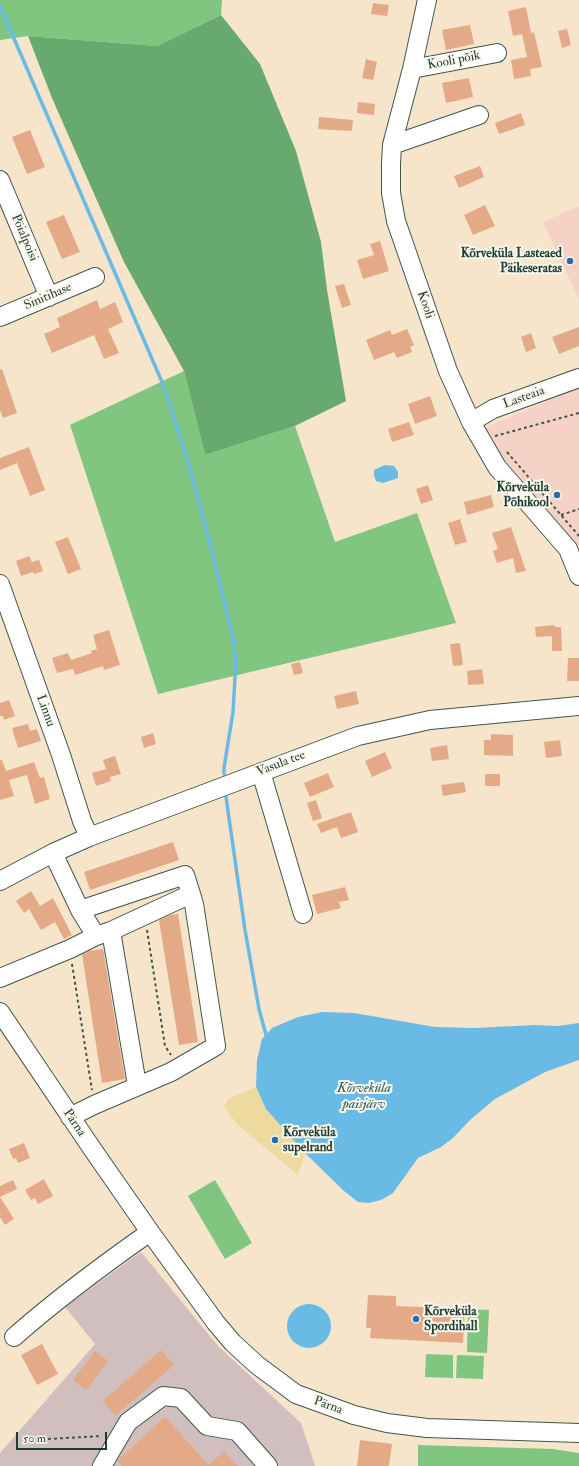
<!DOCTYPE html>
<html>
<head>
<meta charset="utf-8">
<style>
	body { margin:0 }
	#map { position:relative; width:579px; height:1466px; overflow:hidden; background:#f6e4cb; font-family:"IM FELL Double Pica",serif }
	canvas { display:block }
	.scale { position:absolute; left:16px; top:1432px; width:91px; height:18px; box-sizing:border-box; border:2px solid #1f3d34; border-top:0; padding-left:5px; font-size:12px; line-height:14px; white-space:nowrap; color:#1f3d34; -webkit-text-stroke:3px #fbf7ec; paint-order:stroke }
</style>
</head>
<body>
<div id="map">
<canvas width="579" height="1466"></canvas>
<div class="scale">50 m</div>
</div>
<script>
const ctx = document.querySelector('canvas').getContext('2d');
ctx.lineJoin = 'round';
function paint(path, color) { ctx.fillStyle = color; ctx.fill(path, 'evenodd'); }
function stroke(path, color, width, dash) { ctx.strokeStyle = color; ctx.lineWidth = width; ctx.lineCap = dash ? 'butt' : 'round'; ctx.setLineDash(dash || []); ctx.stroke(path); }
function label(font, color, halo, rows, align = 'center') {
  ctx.font = font + ' "IM FELL Double Pica",serif'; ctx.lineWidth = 4; ctx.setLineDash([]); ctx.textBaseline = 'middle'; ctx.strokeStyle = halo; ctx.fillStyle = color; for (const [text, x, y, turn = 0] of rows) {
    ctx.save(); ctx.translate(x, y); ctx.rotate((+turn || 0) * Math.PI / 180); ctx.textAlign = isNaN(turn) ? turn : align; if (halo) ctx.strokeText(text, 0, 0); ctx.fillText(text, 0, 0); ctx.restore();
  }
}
const built = new Path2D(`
	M579 206V300L543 222Z
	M579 387V547L491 443 466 436Z`);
const industrial = new Path2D(`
	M141 1252 218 1346 301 1423 315 1466H0V1453L95 1344 65 1307Z`);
const green = new Path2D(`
	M0 0H222L221 15 157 46 28 36 0 40Z
	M184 371 205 455 295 426 335 542 417 513 456 623 158 694 70 425Z
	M215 1180 252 1243 225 1259 188 1196Z
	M468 1309 489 1310 487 1353 467 1352Z
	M426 1354 453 1355V1378L425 1377Z
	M457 1355 484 1356 483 1379 456 1378Z
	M418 1445 553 1449 579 1453V1466H418Z`);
const forest = new Path2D(`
	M221 15 260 64 296 151 321 242 327 290 346 401 295 426 205 455 184 371 124 262 52 98 28 36 157 46Z`);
const sand = new Path2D(`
	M256 1087 266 1109 305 1153 298 1175 239 1126 224 1107 228 1099Z`);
const water = new Path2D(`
	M385 465 394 466 398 472V478L383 483 376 481 374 475V470Z
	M322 1012 354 1013 435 1027 474 1028 535 1025 558 1026 579 1023V1060L545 1072 495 1099 470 1120 453 1138 441 1147 418 1158 393 1193 381 1200 369 1203 358 1202 344 1191 305 1153 266 1109 256 1087 257 1060 262 1039 272 1028 298 1017Z
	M287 1326a22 22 0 1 1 44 0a22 22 0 1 1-44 0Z`);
const stream = new Path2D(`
	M0 6 162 382C192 466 212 551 233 637L236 660 233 712 224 768V774
	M226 797 245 930 259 1009 266 1035`);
const building = new Path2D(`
	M373 3 389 5 387 16 371 14Z
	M526 7 531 33 534 32 542 67 530 69 531 76 514 79 511 60 527 57 522 34 513 36 508 11Z
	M470 25 474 44 446 50 442 30Z
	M567 29 571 45 562 48 558 31Z
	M366 59 377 62 373 80 362 78Z
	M469 78 473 97 446 103 442 83Z
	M358 102 375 104 374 115 357 113Z
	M521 113 525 125 499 134 495 123Z
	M319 117 353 120 352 131 318 129Z
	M30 130 45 167 27 174 12 137Z
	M480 166 484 177 459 188 454 176Z
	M485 205 495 226 473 235 464 215Z
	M64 215 80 252 62 259 46 222Z
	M380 241 389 271 363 279 357 260 374 255 370 244Z
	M344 284 351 305 342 308 335 286Z
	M97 300 100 309 115 302 123 322 108 329 119 353 104 359 94 335 52 353 44 334 60 327 57 318Z
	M579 327V346L559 354 552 337Z
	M407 329 414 345 410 347 412 352 397 358 394 352 374 360 366 340 390 330 392 335Z
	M531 333 536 348 526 352 521 337Z
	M2 369 17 413 3 418 0 410V370Z
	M430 396 437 416 415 424 408 404Z
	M409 422 414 435 392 442 388 429Z
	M29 447 45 490 30 496 17 463 0 470V458Z
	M428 485 433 500 421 504 416 489Z
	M491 495 494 507 467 515 464 502Z
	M460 519 467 542 455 545 448 523Z
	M511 527 526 571 516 573 513 558 497 563 493 551 498 549 492 533Z
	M68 537 81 569 68 574 55 542Z
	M29 556 32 562 39 560 43 571 34 574 33 572 21 576 16 561Z
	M555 625V627H561L562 651H552V636L536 637 535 627Z
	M109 630 120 665 104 670 103 666 75 675 73 669 57 673 52 658 68 653 71 660 92 653 91 651 97 649 93 635Z
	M460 643 463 665 453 666 450 644Z
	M568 658H579V681H567Z
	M300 662 303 673 294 675 291 664Z
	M482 669 484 684 468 685 467 671Z
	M356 691 359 704 337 709 334 696Z
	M9 700 15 716 4 720 3 716H0V703Z
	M28 724 30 731 37 729 41 741 18 748 12 728Z
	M153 733 156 744 144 748 141 737Z
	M491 734 513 735V756L484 755V740H491Z
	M560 740 562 756 546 758 544 742Z
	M447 745 449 759 432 761 430 748Z
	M385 752 392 768 372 777 365 761Z
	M115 756 121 774 110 777 111 781 96 786 92 773 106 769 103 760Z
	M0 760H2L6 771 34 762 40 778 44 777 50 799 35 804 27 775 9 780 14 796 0 800Z
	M328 773 334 787 310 797 304 783Z
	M485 774H500V786H485Z
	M464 782 466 792 443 796 441 785Z
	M316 800 322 818 313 821 307 803Z
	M351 812 358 832 341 838 337 827 321 833 317 824Z
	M173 842 179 860 90 890 84 872Z
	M345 887 349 900 339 902 341 908 317 914 312 895Z
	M31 891 40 906 53 898 72 935 64 939 55 922 41 930 29 909 24 913 16 901Z
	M178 914 198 1042 179 1045 159 920 170 915Z
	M103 949 125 1079 102 1083 82 954 89 951Z
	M24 1143 30 1158 18 1163 16 1158 13 1159 9 1149Z
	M44 1179 53 1196 38 1204 35 1198 31 1200 25 1190Z
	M13 1180 17 1189 0 1197 14 1219 5 1225 0 1217V1186Z
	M368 1295 396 1296V1306L465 1309 463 1343 370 1338 371 1328H366Z
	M42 1344 58 1374 37 1385 21 1355Z
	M161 1350 174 1365 115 1416 103 1401Z
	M95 1351 108 1361 86 1390 73 1380Z
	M165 1417 209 1465 224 1451 238 1466H122L117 1461 118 1460Z
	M360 1440 392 1444 389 1466H357Z`);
const path = new Path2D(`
	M495 436 579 413
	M507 452 579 536
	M561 515 579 509
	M147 930 165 1046 171 1055
	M72 964 92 1090
	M30 1440 102 1436`);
const minor = new Path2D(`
	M427 0 412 69 392 145 391 164V193L396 221 448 371 471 422 497 467 568 549 579 576
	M412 69 497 53
	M392 145 479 115
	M0 180 49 297
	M0 317 95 277
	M471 422 493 409 579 378
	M0 584 61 755 82 821 89 837
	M261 772 303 914
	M53 853 80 910 96 936 111 931 191 894 194 904 216 1046 171 1072 94 1105 70 1117
	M0 881 53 853 89 837 358 736 430 720 579 706
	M80 910 185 875 191 894
	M111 931 137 1085
	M0 978 70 949 96 936
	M0 1012 93 1150 150 1232 216 1323 233 1343 257 1365 296 1394 354 1415 387 1423 427 1428 579 1433
	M14 1337C57 1299 103 1265 150 1232
	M102 1466 128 1422 163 1396 181 1398 207 1426 237 1431 268 1466`);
const markers = [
	[570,261,4,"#1f6fb2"],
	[557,495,4,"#1f6fb2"],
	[275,1140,4,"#1f6fb2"],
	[416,1319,4,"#1f6fb2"]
];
const streetNames = [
	["Kooli põik",454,61,-11],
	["Pöialpoisi",24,238,67],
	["Sinitihase",48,297,-23],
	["Kooli",425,305,71],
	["Lasteaia",524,398,-20],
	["Linnu",45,711,70],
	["Vasula tee",281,764,-21],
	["Pärna",74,1123,56],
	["Pärna",328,1406,20]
];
const poiNames = [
	["Kõrveküla Lasteaed",562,254],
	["Päikeseratas",562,269],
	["Kõrveküla",549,488],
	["Põhikool",549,503],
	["Kõrveküla",283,1133,"left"],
	["supelrand",283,1148,"left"],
	["Kõrveküla",424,1312,"left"],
	["Spordihall",424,1327,"left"]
];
const waterNames = [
	["Kõrveküla",364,1089],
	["paisjärv",364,1105]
];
paint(built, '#f6d1c5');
paint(industrial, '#d1bfbf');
paint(green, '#80c580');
paint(forest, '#68aa6e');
paint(sand, '#eeda9e');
paint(water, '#69bbe5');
stroke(stream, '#69bbe5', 3.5);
paint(building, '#e4aa87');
stroke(minor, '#3f564b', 20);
stroke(path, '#3f564b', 2, [3, 3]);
stroke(minor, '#fff', 18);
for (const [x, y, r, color] of markers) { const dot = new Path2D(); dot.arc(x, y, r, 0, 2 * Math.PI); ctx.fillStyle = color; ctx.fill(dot); stroke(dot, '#fbf7ec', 1.5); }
label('13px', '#1f3d34', '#fbf7ec', streetNames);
label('bold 13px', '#1f3d34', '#fbf7ec', poiNames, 'right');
label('italic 14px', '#325c60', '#fbf7ec', waterNames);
</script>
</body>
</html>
